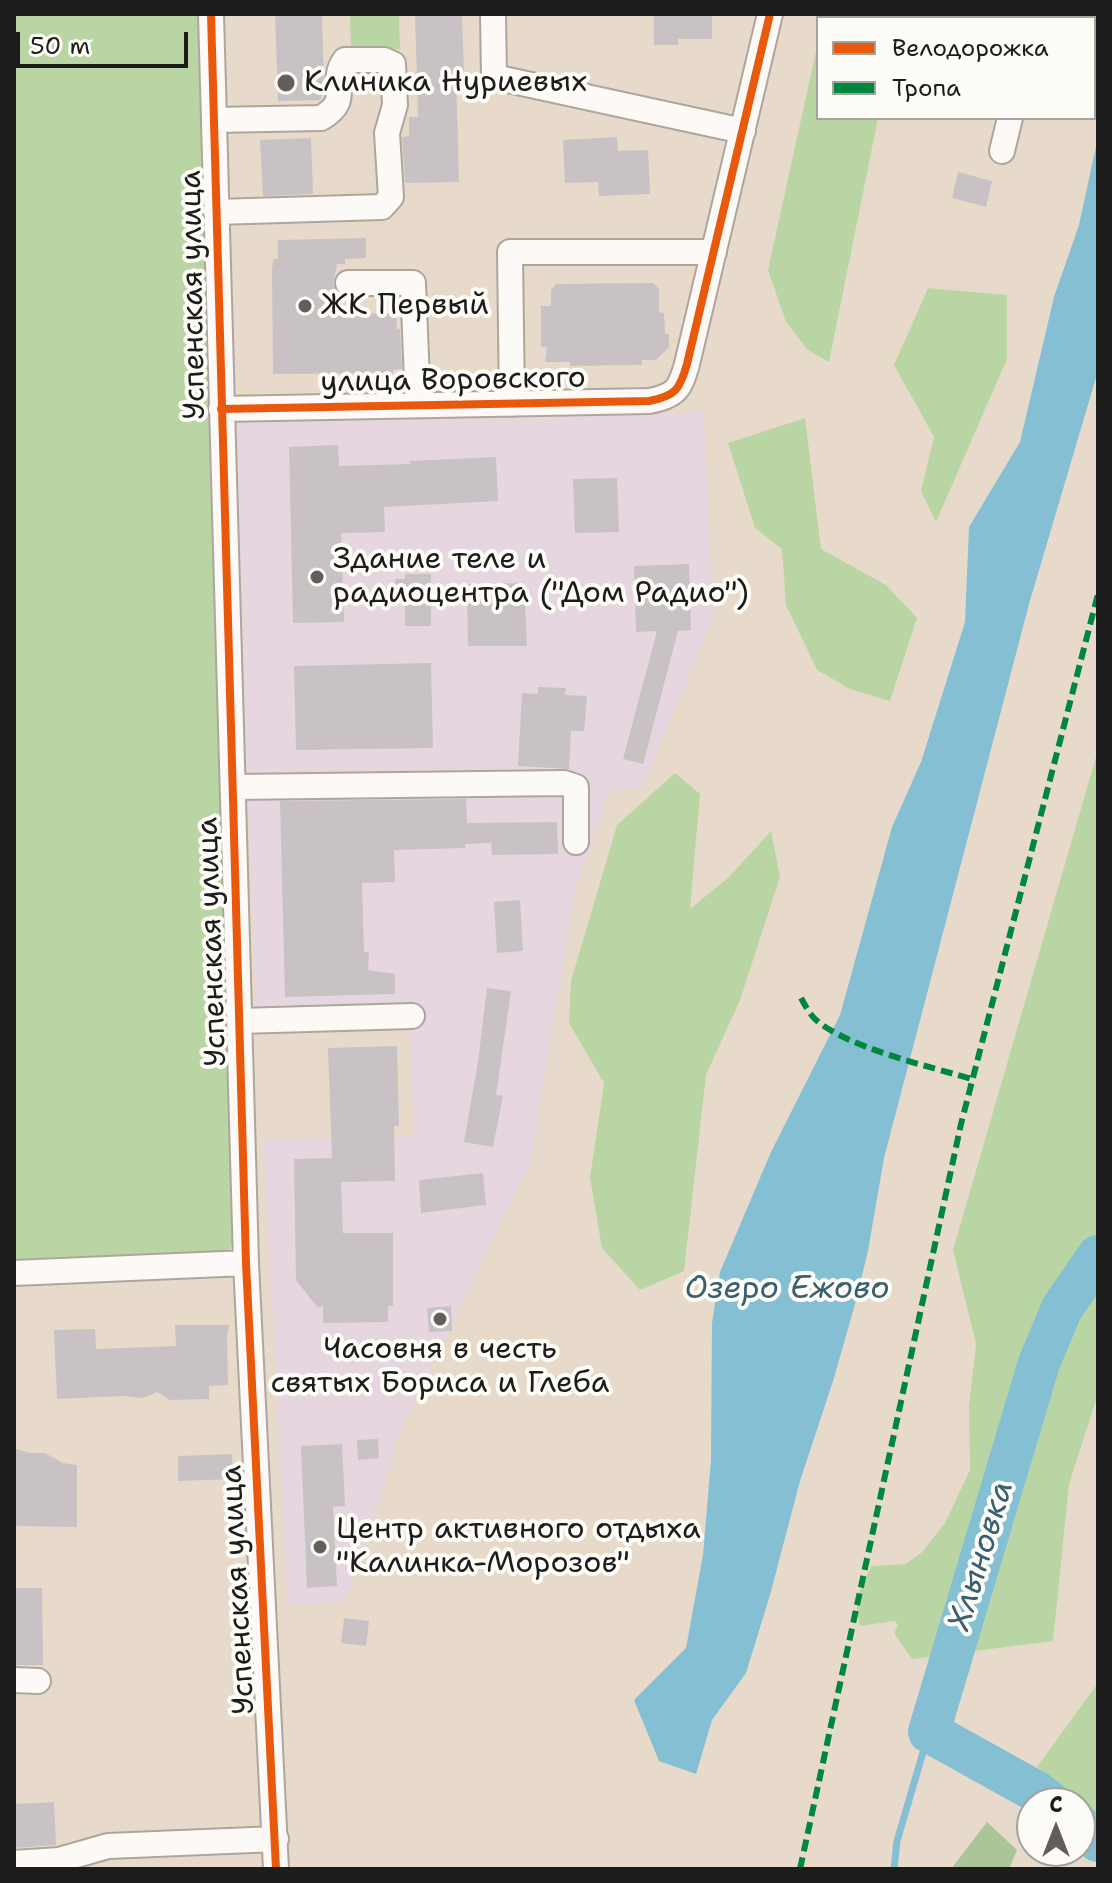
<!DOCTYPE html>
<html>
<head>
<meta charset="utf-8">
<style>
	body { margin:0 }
	#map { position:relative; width:1112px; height:1883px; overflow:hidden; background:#e8dacb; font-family:"Shantell Sans",sans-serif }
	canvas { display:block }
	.frame { position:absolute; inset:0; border:16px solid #1c1c1c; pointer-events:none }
	.legend { position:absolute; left:816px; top:16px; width:280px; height:104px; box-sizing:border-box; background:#fdfcf7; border:2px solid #a3a29f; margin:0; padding:10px 14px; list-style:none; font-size:24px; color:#1c1c1c }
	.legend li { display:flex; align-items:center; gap:16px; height:40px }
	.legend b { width:40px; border:2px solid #a3a29f }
	.north { position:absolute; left:1016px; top:1787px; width:80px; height:80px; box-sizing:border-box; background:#fdfcf7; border:2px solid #a3a29f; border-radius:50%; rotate:0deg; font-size:22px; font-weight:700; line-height:32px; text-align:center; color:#1c1c1c }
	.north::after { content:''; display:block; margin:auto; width:28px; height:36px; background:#635e59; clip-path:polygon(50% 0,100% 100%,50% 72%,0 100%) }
	.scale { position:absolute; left:16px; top:32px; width:172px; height:36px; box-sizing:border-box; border:4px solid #1c1c1c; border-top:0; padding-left:10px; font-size:24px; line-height:28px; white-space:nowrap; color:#1c1c1c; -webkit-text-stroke:6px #fdfcf7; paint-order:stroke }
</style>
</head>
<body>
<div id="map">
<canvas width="1112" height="1883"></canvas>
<div class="frame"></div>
<ul class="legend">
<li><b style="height:10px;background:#e8590c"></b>Велодорожка</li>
<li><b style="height:10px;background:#00873e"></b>Тропа</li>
</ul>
<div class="north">С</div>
<div class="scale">50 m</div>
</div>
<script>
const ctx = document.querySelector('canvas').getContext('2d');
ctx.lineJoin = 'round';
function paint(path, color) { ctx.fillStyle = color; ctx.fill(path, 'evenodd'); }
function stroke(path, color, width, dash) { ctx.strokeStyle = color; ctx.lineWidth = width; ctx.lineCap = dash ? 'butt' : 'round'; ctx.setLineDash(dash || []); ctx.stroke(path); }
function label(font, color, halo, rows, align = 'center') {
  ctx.font = font + ' "Shantell Sans",sans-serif'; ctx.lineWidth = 8; ctx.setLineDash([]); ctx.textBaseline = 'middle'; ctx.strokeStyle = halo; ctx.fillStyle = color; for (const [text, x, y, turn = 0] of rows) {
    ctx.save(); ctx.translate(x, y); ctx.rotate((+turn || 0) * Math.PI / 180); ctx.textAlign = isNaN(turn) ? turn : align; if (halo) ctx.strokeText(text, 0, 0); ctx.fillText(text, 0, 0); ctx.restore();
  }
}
const built = new Path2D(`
	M704 412 713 618 643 786 609 792 576 887 531 1160 399 1434 368 1539 344 1602 288 1605 263 1140 414 1136 409 1024 257 1029 233 432 237 424 246 421Z`);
const green = new Path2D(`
	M14 14H199L239 1233 227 1254 14 1271Z
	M350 14H399L400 49 351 51Z
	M818 42V118H878L829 362 808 350 786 322 768 270Z
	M928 288 1007 295V359L936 522 921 491 934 437 894 365Z
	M805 418 821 549 886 585 917 618 890 701 850 689 817 670 786 605 782 549 755 528 728 443Z
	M1098 750V1394L1069 1484 1053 1641 912 1659 894 1633 898 1625 895 1621 860 1626C853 1602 860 1587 872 1566L906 1564 921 1553 945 1523 970 1470 969 1407 976 1344 953 1250Z
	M675 773 700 794 690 909 729 877 771 831 780 877 740 1000 706 1075 684 1271 640 1290 602 1248 590 1178 604 1083 569 1023 571 981 617 825Z
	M1098 1683V1816L1037 1767Z`);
const forest = new Path2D(`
	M987 1822 1017 1850 1009 1869H951Z`);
const water = new Path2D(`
	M1098 137V371L1029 604 884 1158 868 1251 855 1304 834 1378 800 1481 770 1595 746 1673 712 1720 696 1774 659 1761 634 1700 686 1648 703 1555 711 1460 712 1323 720 1272 771 1152 840 1015 892 827 921 762 965 622 969 527 1020 442 1054 297 1079 225Z`);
const stream = new Path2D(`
	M894 1869 897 1841 929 1732`);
const river = new Path2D(`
	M1051 1803 1037 1792 929 1732 1039 1363 1062 1308 1098 1256
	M1080 1826 1098 1841`);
const building = new Path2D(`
	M275 14H322L324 90 320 100 278 101Z
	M415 14H462L464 73 456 74 459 182 405 183 402 137 409 136V117H418Z
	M654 14 712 15V39H678V45H654Z
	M617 137 618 151 648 150 650 194 599 196 598 182 565 183 563 140Z
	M311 138 313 194 263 196 260 140Z
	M958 172 992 181 986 207 952 198Z
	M366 238V258L345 259V264H337L333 284 337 293 338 314 396 313 397 329H400L402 369 393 370V373L273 374 272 271 273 259H278V240Z
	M653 283 659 289V312L664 313 665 334H669V347L656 360H642V365L570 366V362H545L547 347H541V306H551V290L556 284Z
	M338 445 339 466 410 464V461L496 457 498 501 384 507 385 532 341 533 344 622 293 623 289 447Z
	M617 478 619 532 575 533 573 479Z
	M689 564 691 630 678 631 643 764 623 759 657 631 636 632 634 566Z
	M405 574H431V626H405V602H395V579H405Z
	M524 583 527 646H468L467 584Z
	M431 663 433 748 296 750 294 666Z
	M538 687 566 688 565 695 587 696 584 731H571L569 769 518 766 522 693 538 694Z
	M466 799 467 823 557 822 558 854 492 855 491 843 465 844V848L394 850 395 882 362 883 364 952H369L368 970 395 974V994L285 997 280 801Z
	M520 900 523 951 497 953 494 902Z
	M487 988 511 991 496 1095 503 1096 493 1147 464 1142 478 1062Z
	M397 1046 399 1126H394L395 1181 341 1182 343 1233H393V1306H388V1322L323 1323V1306L317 1307 296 1280 294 1159 332 1158 328 1048Z
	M483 1173 486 1205 421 1213 419 1180Z
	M451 1306 452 1331 429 1332 427 1308Z
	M175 1325H229L227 1336 228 1385 209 1386V1399L170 1400 157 1392 143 1398 124 1396 57 1399 54 1330 95 1329 96 1349 176 1346Z
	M378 1439 379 1458 358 1460 357 1440Z
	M342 1444 345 1506 333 1507 337 1586 307 1588 301 1446Z
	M14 1448 30 1453H45L63 1463 77 1465V1527L14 1526Z
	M232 1454 233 1479 178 1481V1456Z
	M14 1588H42L43 1665H14Z
	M344 1618 369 1621 366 1646 341 1643Z
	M54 1802 56 1845 14 1848V1804Z`);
const minor = new Path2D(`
	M211 14 246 1263 276 1869
	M493 14 494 77 743 131
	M1036 18 1037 14
	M214 120 321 118C354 99 328 83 345 60H384L393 64 395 105 387 133 391 197 382 207 216 212
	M1002 151 1010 118
	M348 283H413L418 405
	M512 404 510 252H714
	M221 409 649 401C676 396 680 389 687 364L770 14
	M233 787 564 783 576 787V842
	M239 1021 412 1016
	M14 1273 246 1263
	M14 1680 38 1681
	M14 1863 59 1860 108 1846 276 1839`);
const quiet = new Path2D(`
	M801 998C805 1005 809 1013 815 1019 845 1047 931 1067 972 1079
	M800 1869 961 1124 1098 594`);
const cycleway = new Path2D(`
	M211 14 246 1263 276 1869
	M221 409 649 401C676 396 680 389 687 364L770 14`);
const markers = [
	[286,83,10,"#635e59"],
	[305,306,8,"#635e59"],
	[317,577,8,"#635e59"],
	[440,1319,8,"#635e59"],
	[320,1547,8,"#635e59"]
];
const poiNames = [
	["Клиника Нуриевых",304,83],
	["ЖК Первый",321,306],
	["Здание теле и",333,560],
	["радиоцентра (\"Дом Радио\")",333,594],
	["Часовня в честь",440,1350,"center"],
	["святых Бориса и Глеба",440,1384,"center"],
	["Центр активного отдыха",336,1530],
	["\"Калинка-Морозов\"",336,1564]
];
const streetNames = [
	["Успенская улица",194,295,-91],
	["улица Воровского",453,381,-1],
	["Успенская улица",213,942,-92],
	["Успенская улица",239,1590,-93]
];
const waterNames = [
	["Озеро Ежово",787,1290],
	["Хлыновка",982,1556,-73]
];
paint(built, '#e6d6e0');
paint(green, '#bad5a4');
paint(forest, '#aac59a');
paint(water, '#85bfd4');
stroke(stream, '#85bfd4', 7);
stroke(river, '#85bfd4', 42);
paint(building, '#c9c2c4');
stroke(minor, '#aea69c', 28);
stroke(minor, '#fcf9f7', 24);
stroke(quiet, '#00873e', 6, [12, 6]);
stroke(cycleway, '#e8590c', 8);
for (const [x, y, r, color] of markers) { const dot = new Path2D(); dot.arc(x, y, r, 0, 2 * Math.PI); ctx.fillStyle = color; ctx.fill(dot); stroke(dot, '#fdfcf7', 3); }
label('30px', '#1c1c1c', '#fdfcf7', poiNames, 'left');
label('30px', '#1c1c1c', '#fdfcf7', streetNames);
label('italic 32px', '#386071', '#fdfcf7', waterNames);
</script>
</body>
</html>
